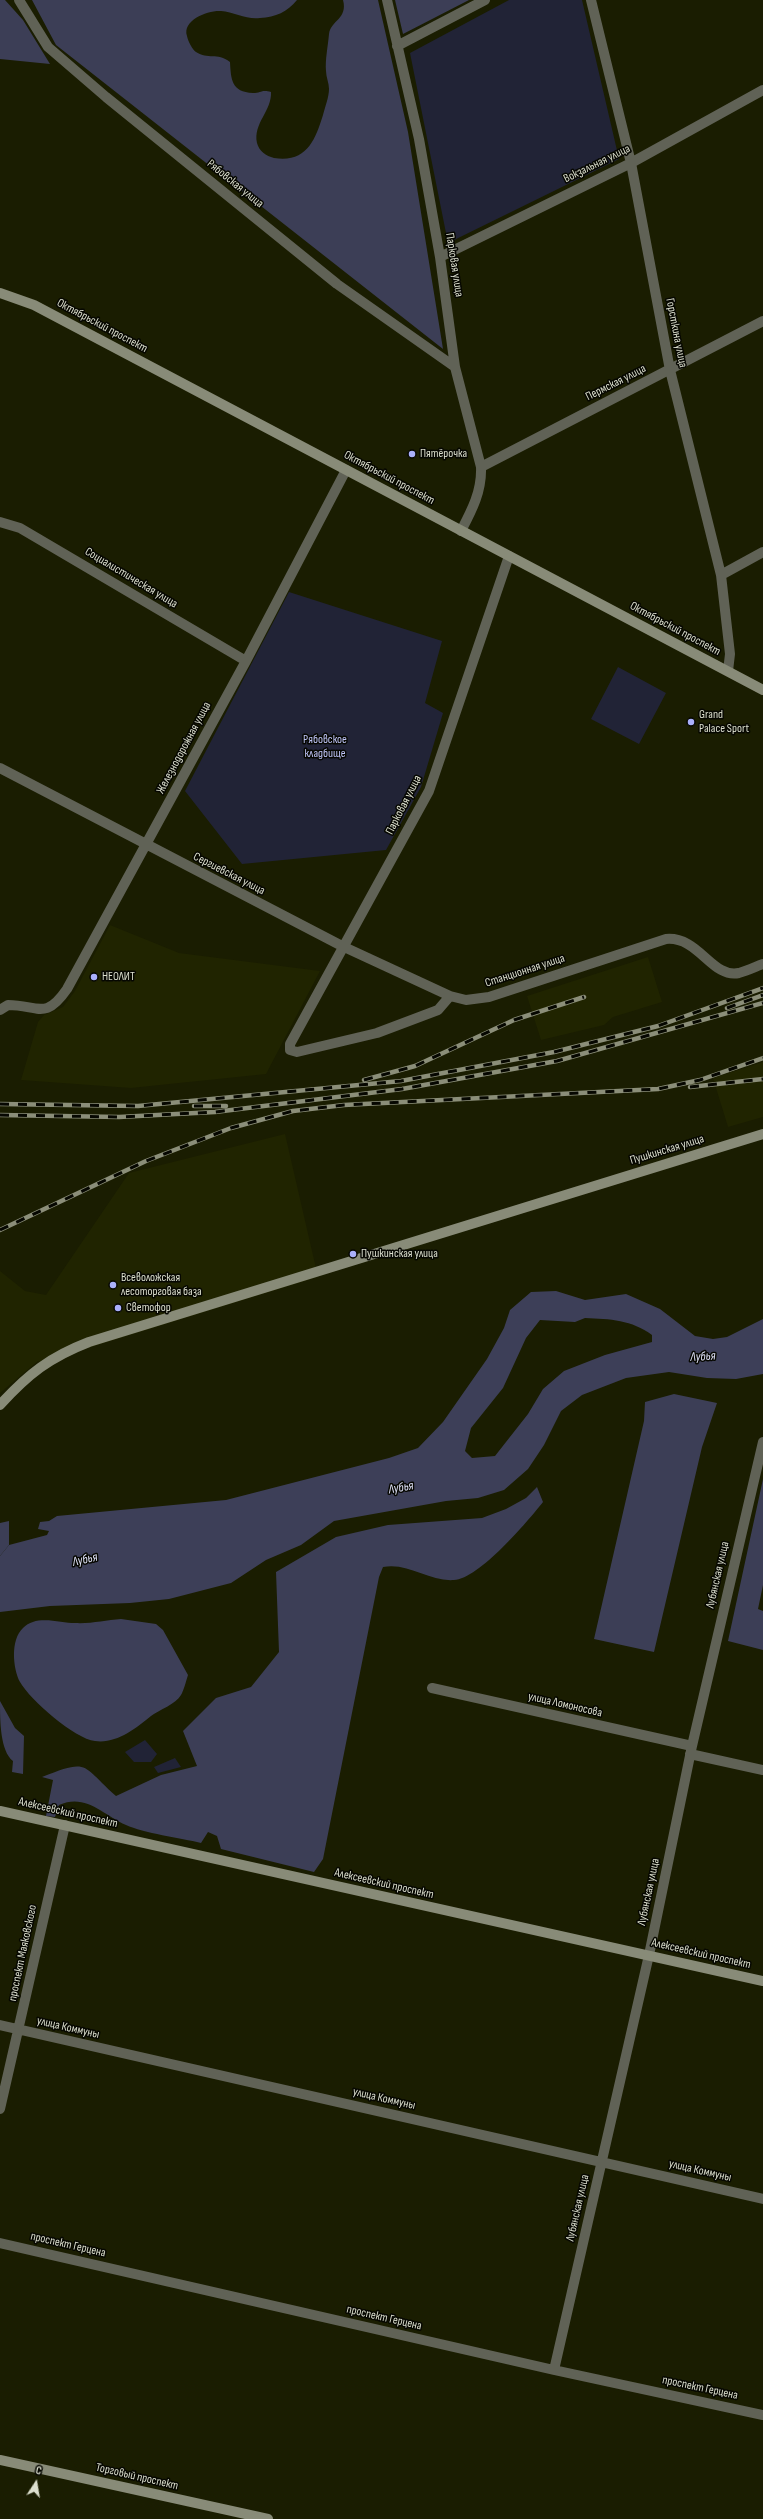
<!DOCTYPE html>
<html>
<head>
<meta charset="utf-8">
<style>
	body { margin:0 }
	#map { position:relative; width:763px; height:2519px; overflow:hidden; background:#1a1d01; font-family:"Sofia Sans Condensed",sans-serif }
	canvas { display:block }
	.north { position:absolute; left:16px; top:2463px; width:40px; height:40px; -webkit-text-stroke:3px #060701; paint-order:stroke; rotate:12deg; font-size:11px; font-weight:700; line-height:16px; text-align:center; color:#dcdfce }
	.north::after { content:''; display:block; margin:auto; width:14px; height:18px; background:#dcdfce; clip-path:polygon(50% 0,100% 100%,50% 72%,0 100%) }
</style>
</head>
<body>
<div id="map">
<canvas width="763" height="2519"></canvas>
<div class="north">С</div>
</div>
<script>
const ctx = document.querySelector('canvas').getContext('2d');
ctx.lineJoin = 'round';
function paint(path, color) { ctx.fillStyle = color; ctx.fill(path, 'evenodd'); }
function stroke(path, color, width, dash) { ctx.strokeStyle = color; ctx.lineWidth = width; ctx.lineCap = dash ? 'butt' : 'round'; ctx.setLineDash(dash || []); ctx.stroke(path); }
function label(font, color, halo, rows, align = 'center') {
  ctx.font = font + ' "Sofia Sans Condensed",sans-serif'; ctx.lineWidth = 3; ctx.setLineDash([]); ctx.textBaseline = 'middle'; ctx.strokeStyle = halo; ctx.fillStyle = color; for (const [text, x, y, turn = 0] of rows) {
    ctx.save(); ctx.translate(x, y); ctx.rotate((+turn || 0) * Math.PI / 180); ctx.textAlign = isNaN(turn) ? turn : align; if (halo) ctx.strokeText(text, 0, 0); ctx.fillText(text, 0, 0); ctx.restore();
  }
}
const built = new Path2D(`
	M110 925 179 953 320 971 266 1074 131 1088 21 1080 38 1022 44 1015 63 1007 75 991Z
	M648 957 662 1002 613 1017 604 1025 541 1040 527 996Z
	M763 1062V1117L728 1127 713 1078Z
	M285 1134 318 1277 72 1353 47 1368 38 1361 0 1393V1271L25 1291 46 1295 129 1173Z`);
const green = new Path2D(`
	M509 0H582L619 159 448 243 410 53Z
	M289 592 442 641 425 703 443 713 421 787 386 850 242 864 185 791Z
	M618 667 666 693 639 744 591 719Z
	M145 1740 157 1754 151 1762H134L125 1752Z
	M175 1758 181 1767 158 1773 154 1767Z`);
const forest = new Path2D(`
	M0 0H5L23 20 50 64 0 59Z
	M32 0H297C287 12 276 17 260 18 247 20 234 12 221 11 208 10 182 20 187 36 188 41 192 49 196 52 208 60 217 52 230 62 231 79 231 92 253 93 261 93 262 89 271 92 272 111 253 123 257 143 259 151 266 156 274 158 306 163 315 141 323 115 325 107 329 97 329 89 329 83 326 77 326 71 325 60 328 46 329 34 331 20 348 19 343 0H378L408 132 443 349 56 45Z
	M395 0H469L403 34Z
	M674 1394 717 1403 702 1447 654 1652 594 1639 644 1421 645 1402Z
	M763 1479V1585L758 1609 763 1611V1650L728 1641Z
	M537 1487 543 1502C528 1521 479 1579 454 1580 430 1582 408 1562 383 1567L379 1577 323 1859 314 1872 221 1849 217 1836 208 1832 201 1843C181 1838 143 1833 126 1825 103 1815 86 1793 59 1805L55 1817 46 1816 53 1780 42 1777C90 1758 81 1765 116 1796L161 1775 197 1766 183 1731 216 1698 251 1687 279 1652 276 1572 336 1537 388 1525 482 1518 506 1509 526 1498Z
	M9 1521V1545L0 1556V1523Z
	M0 1701 15 1728 24 1736 23 1774 12 1772 13 1761C0 1751 0 1720 0 1701Z`);
const water = new Path2D(`
	M556 1291 585 1300 626 1294 660 1309 695 1336 713 1339 727 1337 763 1319V1374L736 1379 707 1378 669 1372 626 1378 582 1395 561 1411 544 1445 528 1469 504 1490 478 1498 446 1501 334 1521 301 1545 266 1560 231 1583 169 1599 130 1603 50 1606 0 1612V1556L9 1545 47 1535 49 1531 38 1529 40 1522 49 1521 57 1516 226 1500 389 1458 418 1448 443 1422 487 1359 504 1328 510 1310 531 1292ZM585 1318C610 1319 632 1320 652 1335V1342L605 1355 564 1371 543 1389 528 1414 495 1456 472 1458 465 1451 471 1428 503 1388 526 1338 540 1320 575 1322Z
	M121 1619 156 1624 163 1630 188 1675C186 1681 184 1690 181 1695 176 1704 159 1710 151 1716 135 1729 116 1744 95 1741 75 1739 30 1700 20 1682 13 1669 10 1640 23 1628 36 1614 60 1623 75 1623 90 1624 106 1620 121 1619Z`);
const street = new Path2D(`
	M19 0 48 47 106 97 337 284 455 367
	M387 0 419 139 440 257 455 367 481 467C482 491 472 510 461 531
	M591 0 631 163 670 370 721 575 730 654 728 671
	M397 46 485 0
	M440 257 631 163 763 90
	M481 467 763 321
	M0 522 20 528 246 661
	M509 556 429 791 290 1044V1050L297 1052 377 1033 438 1010 450 996 466 1000 489 997 666 939C699 936 712 979 739 973 747 971 755 967 763 964
	M721 575 763 552
	M0 768 342 946 450 996
	M0 1010 8 1005C38 1005 45 1021 67 989L246 661 346 470
	M432 1688 692 1746
	M690 1754 763 1770
	M0 2025 763 2199
	M0 2109 65 1825
	M0 2243 554 2370 763 2415
	M554 2370 649 1955 692 1746 763 1442`);
const secondary = new Path2D(`
	M0 293 34 305 763 690
	M0 1405C28 1374 50 1357 89 1342L763 1134
	M0 1811 763 1981
	M0 2460 268 2519`);
const rail = new Path2D(`
	M727 1008 763 995
	M364 1080 415 1066 514 1020 584 997
	M690 1087 763 1079
	M0 1104 138 1106 401 1081 554 1052 658 1026 763 988
	M194 1106H226
	M0 1115 119 1117 215 1112 402 1089 557 1061 763 1003
	M0 1230 146 1161 231 1128 293 1111 344 1105 658 1089 700 1080 763 1058`);
const markers = [
	[412,454,4,"#aab0fb"],
	[691,722,4,"#aab0fb"],
	[94,977,4,"#aab0fb"],
	[353,1254,4,"#aab0fb"],
	[113,1285,4,"#aab0fb"],
	[118,1308,4,"#aab0fb"]
];
const streetNames = [
	["Вокзальная улица",597,164,-26],
	["Рябовская улица",235,184,39],
	["Парковая улица",454,265,81],
	["Октябрьский проспект",102,326,28],
	["Горсткина улица",676,333,79],
	["Пермская улица",616,383,-27],
	["Октябрьский проспект",389,478,28],
	["Социалистическая улица",131,578,31],
	["Октябрьский проспект",675,629,28],
	["Железнодорожная улица",184,748,-62],
	["Парковая улица",404,805,-63],
	["Сергиевская улица",229,874,27],
	["Станционная улица",525,971,-18],
	["Пушкинская улица",667,1150,-17],
	["Лубянская улица",718,1575,-77],
	["улица Ломоносова",565,1705,13],
	["Алексеевский проспект",68,1813,13],
	["Алексеевский проспект",384,1884,13],
	["Лубянская улица",649,1892,-78],
	["проспект Маяковского",23,1953,-78],
	["Алексеевский проспект",701,1954,13],
	["улица Коммуны",68,2028,13],
	["улица Коммуны",384,2099,13],
	["улица Коммуны",700,2171,13],
	["Лубянская улица",578,2208,-77],
	["проспект Герцена",68,2245,13],
	["проспект Герцена",384,2318,13],
	["проспект Герцена",700,2388,12],
	["Торговый проспект",137,2477,13]
];
const poiNames = [
	["Пятёрочка",420,454],
	["Grand",699,715],
	["Palace Sport",699,729],
	["НЕОЛИТ",102,977],
	["Пушкинская улица",361,1254],
	["Всеволожская",121,1278],
	["лесоторговая база",121,1292],
	["Светофор",126,1308]
];
const parkNames = [
	["Рябовское",325,740],
	["кладбище",325,754]
];
const waterNames = [
	["Лубья",703,1357,-3],
	["Лубья",401,1488,-10],
	["Лубья",85,1560,-13]
];
paint(built, '#202400');
paint(green, '#212336');
paint(forest, '#3c3e56');
paint(water, '#3d3f58');
stroke(street, '#606256', 10);
stroke(secondary, '#888b78', 10);
stroke(rail, '#8b8e79', 4.5);
stroke(rail, '#060701', 3, [9]);
for (const [x, y, r, color] of markers) { const dot = new Path2D(); dot.arc(x, y, r, 0, 2 * Math.PI); ctx.fillStyle = color; ctx.fill(dot); stroke(dot, '#060701', 1.5); }
label('12px', '#dcdfce', '#060701', streetNames);
label('12px', '#dcdfce', '#060701', poiNames, 'left');
label('12px', '#bfc4f7', '#060701', parkNames);
label('italic 13px', '#e0e2f8', '#060701', waterNames);
</script>
</body>
</html>
